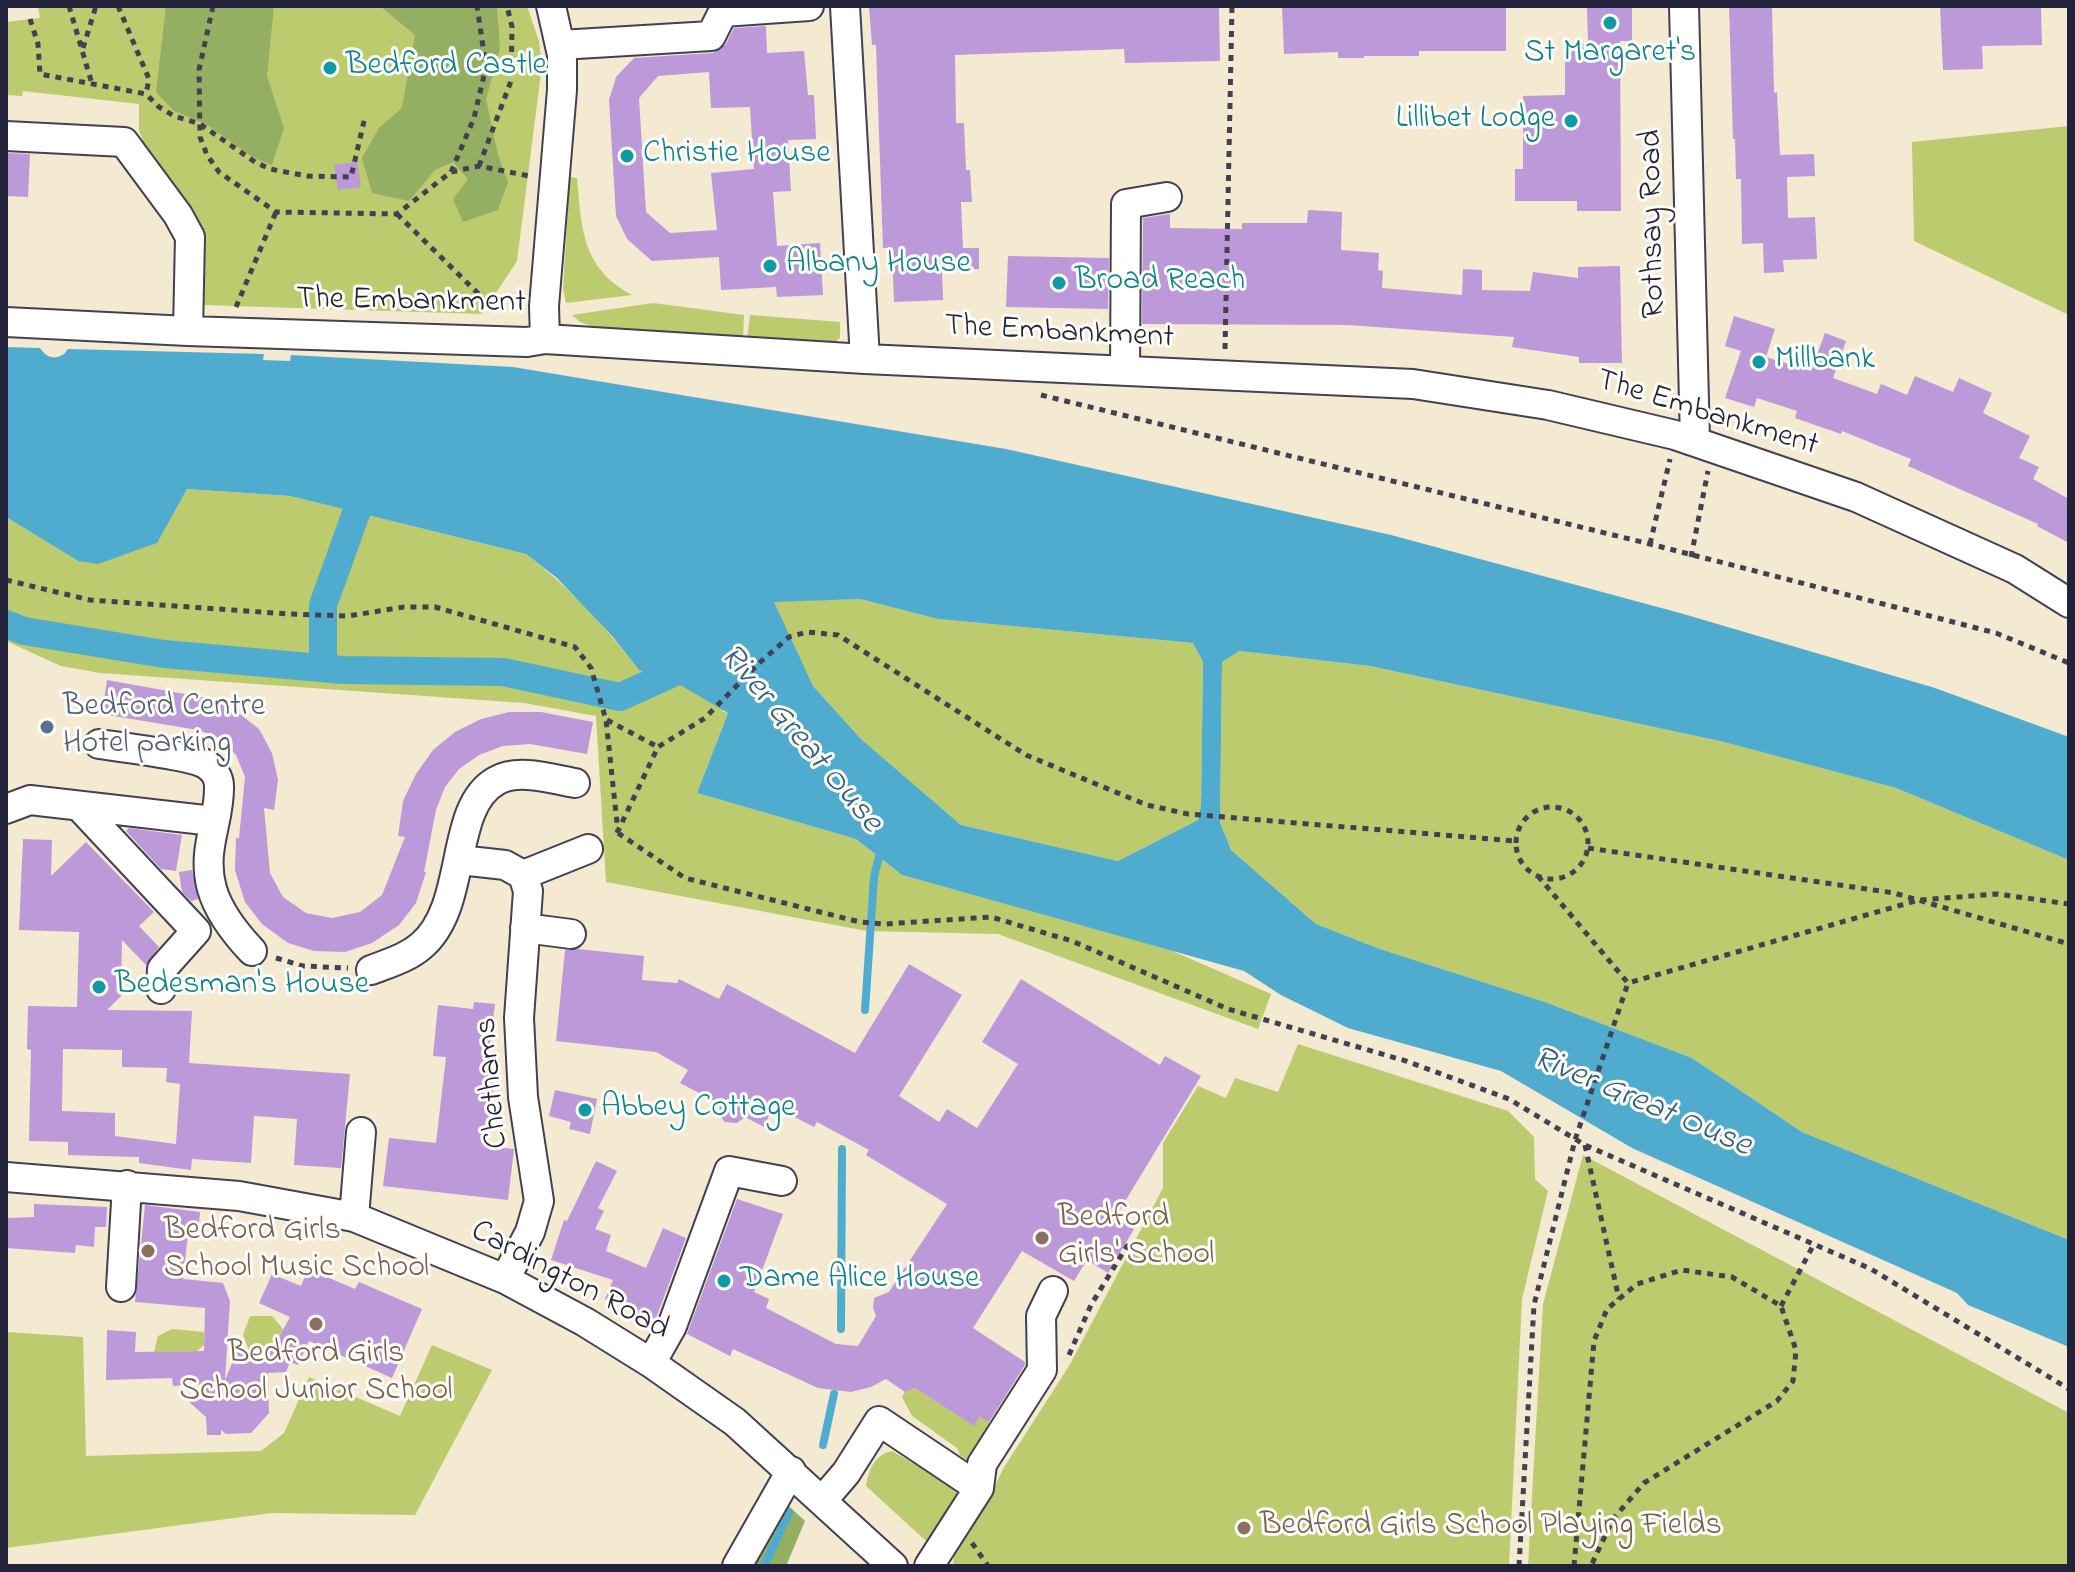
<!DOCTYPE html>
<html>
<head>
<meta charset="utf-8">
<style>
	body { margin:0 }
	#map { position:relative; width:2075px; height:1572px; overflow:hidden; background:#f4e9d1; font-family:"Indie Flower",sans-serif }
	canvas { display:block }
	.frame { position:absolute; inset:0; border:8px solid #22223b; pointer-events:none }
</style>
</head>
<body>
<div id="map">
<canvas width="2075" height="1572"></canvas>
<div class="frame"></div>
</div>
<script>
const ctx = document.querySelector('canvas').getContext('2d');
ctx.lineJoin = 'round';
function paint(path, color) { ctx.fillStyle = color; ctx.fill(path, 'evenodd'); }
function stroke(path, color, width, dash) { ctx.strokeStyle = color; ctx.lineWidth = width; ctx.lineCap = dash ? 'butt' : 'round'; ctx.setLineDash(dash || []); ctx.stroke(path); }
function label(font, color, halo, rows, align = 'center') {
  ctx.font = font + ' "Indie Flower",sans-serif'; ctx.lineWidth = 6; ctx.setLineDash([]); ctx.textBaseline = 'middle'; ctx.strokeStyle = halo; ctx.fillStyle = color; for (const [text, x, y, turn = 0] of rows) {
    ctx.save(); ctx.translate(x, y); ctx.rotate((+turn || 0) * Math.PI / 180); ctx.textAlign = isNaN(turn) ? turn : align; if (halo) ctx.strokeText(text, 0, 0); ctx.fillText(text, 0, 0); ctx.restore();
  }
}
const green = new Path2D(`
	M38 6H527L539 41 542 65 517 261 482 314 204 305 203 236 191 208 151 163 139 131V104L23 91 22 96 6 95V22L40 18Z
	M2069 126V315L1914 241 1912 142Z
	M570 177 577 178C582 229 581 267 632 295L566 303 563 288Z
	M653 303 744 315 743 339 594 327 580 322 572 315Z
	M750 315 840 322V338L831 345 747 339Z
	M187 489 290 496 526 554C569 587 605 626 639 670L773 601 860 599 938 619 1193 643 1203 662 1201 806 1198 820 1118 861 961 825 861 739 813 686 793 645 722 711 728 713 697 793 856 839 902 875 1170 950 1271 994 1258 1029 998 934 867 931 606 882 596 716 524 703 100 673 61 666 6 641V517L78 561 156 543Z
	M1238 651 1370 666 1724 742 1896 788 2069 860V1240L1802 1132 1692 1058 1545 1002 1380 949 1316 924 1231 850 1220 822 1222 662Z
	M1298 1044 1508 1111 1534 1137 1535 1179 1548 1191 1522 1299 1509 1566H953L954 1553 985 1507 1003 1469 1069 1366 1163 1188V1143L1198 1086 1226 1098 1235 1078 1278 1092Z
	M1583 1155 2069 1413V1566H1528L1543 1304Z
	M250 1316H272L283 1329 274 1346 248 1348 243 1335Z
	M172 1329 204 1332V1345L197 1351 154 1352 158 1336Z
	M6 1332 83 1337 86 1456 261 1451 284 1433 309 1377 400 1416 432 1345 492 1370 415 1515 272 1513 6 1548Z
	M915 1388 973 1425 979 1417 989 1422 973 1465 960 1455 957 1448 912 1416 902 1397 905 1392Z
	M892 1451 944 1481 960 1496 935 1537 926 1541 866 1486C869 1469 874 1455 892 1451Z`);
const forest = new Path2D(`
	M166 6H274L267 76 284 128 272 165 254 158 206 124 174 111 156 92Z
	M380 6H497L500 49 486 99 498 155 508 182 498 210 463 222 453 199 468 179 453 162 435 170 409 201 372 193 362 158 379 128 402 108 415 35Z
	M778 1496 805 1521 786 1566H740Z`);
const water = new Path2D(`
	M6 347 40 348C47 358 54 360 64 354L68 349 264 354 263 360 290 361 291 355 513 367 1006 449 1391 535 1680 613 1935 688 2069 737V860L1896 788 1724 742 1370 666 1239 651 1222 662 1220 822 1231 850 1316 924 1380 949 1545 1002 1692 1058 1802 1132 2069 1240V1347L1968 1305 1957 1293 1632 1148 1501 1071 1348 1028 1281 995 1244 971 902 875 856 839 697 793 728 713 682 686 639 670 613 637 557 578 526 554 290 496 187 489 157 543 98 564 78 561 6 517ZM860 599 938 619 1193 643 1203 662 1201 806 1198 820 1118 861 961 825 861 739 813 686 774 602Z`);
const stream = new Path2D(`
	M865 1010 874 877 881 848
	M841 1329 842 1149
	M823 1445 834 1394
	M764 1566 789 1513`);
const canal = new Path2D(`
	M6 624 24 631 164 654 343 670 503 672 620 697 695 663
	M323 667V605L369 477`);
const building = new Path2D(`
	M869 6H1219L1220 61 1125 63 1124 49 955 55 956 123H964L966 170H970L972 202H961L963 248H979V269L942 270 943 300 894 302 892 248H883L876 45H872Z
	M1282 6H1506V51H1419V56H1364V58H1338V52L1284 54Z
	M1587 6H1632V41H1620L1621 211H1577V201H1515V169H1523V96L1565 95V44H1588Z
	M1729 6H1772L1774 93 1777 92 1780 155 1814 154 1815 176 1787 177 1788 218 1815 217 1817 259 1783 260 1784 272 1764 273 1763 243 1742 244 1741 179H1736L1735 139H1733Z
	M1940 6H2041L2042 45 1982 46 1983 69 1943 70Z
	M766 26 767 53 804 51 808 95H814L816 139 788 140 791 191 773 192 777 246 820 243 823 295 777 297 776 287 721 290 719 257 652 261 627 239 616 216 609 100 616 77 634 58 713 53 726 44 734 28ZM709 72 711 108 750 107 754 169 711 173 717 230 670 233 646 212 639 98 658 76Z
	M6 153 30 154 28 197 6 196Z
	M357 162 361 187 338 190 334 165Z
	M1308 210 1342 212 1341 250 1379 253 1378 270 1383 271 1382 288 1462 295 1463 269 1482 270V290L1530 291 1533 272 1578 278V267L1620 266 1622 363H1579V357L1512 347 1514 337 1348 325 1142 324 1143 218 1170 214V228L1242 229V223H1307Z
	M1008 256 1109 258 1108 309 1006 307Z
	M1734 316 1775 329 1766 357 1811 371 1825 333 1846 341 1833 378 1877 394 1881 384 1907 395 1915 376 1953 392 1959 378 1992 393 1983 413 2030 436 2019 458 2039 467 2033 479 2069 499V543L2037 526 2038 524 1908 466 1911 459 1842 431 1841 434 1795 418 1797 411 1757 398 1754 407 1725 398 1741 351 1725 346Z
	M107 680 207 698 236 711 259 729 272 753 278 780 274 810 264 808 270 873 283 897 306 913 332 918 360 912 382 895 405 837 398 836 403 801 416 774 433 750 455 732 481 719 509 712H541L593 722 587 754 530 744 503 746 479 755 459 769 445 787 436 810 424 872H426L416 903 399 925 372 943 345 952 314 951 288 943 262 924 245 902 235 870 236 838H239L245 777 236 755 220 738 198 730 102 714Z
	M129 828 182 835 176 871 161 869 126 831Z
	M23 839 52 840 51 876 86 842 154 912 139 926 159 947 146 965 122 940 121 996 107 1010 192 1011 189 1063 350 1074 341 1168 294 1165 297 1119 254 1116 251 1163 192 1159 191 1170 139 1163V1157L68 1155V1142L29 1141 31 1050 27 1049 28 1006 77 1007 79 932 19 930ZM63 1049 122 1050V1067L167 1068 166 1082 180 1084 176 1144 115 1136V1113L62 1111Z
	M192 870 198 899 191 901 182 892 179 872Z
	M578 949 644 956 642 980 677 983 679 979 719 999 727 984 855 1053 909 964 962 995 899 1096 939 1122 947 1109 977 1128 1018 1064 982 1042 1021 979 1160 1065 1165 1056 1201 1076 1115 1218 1134 1229 1108 1273 1087 1260 1074 1281 1022 1251 973 1328 1025 1362V1365L989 1422 979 1417 974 1426 915 1388 905 1392 886 1379 871 1387 851 1392 818 1388 733 1349 730 1356 687 1334 737 1199 783 1214 754 1292 769 1299 766 1308 836 1344 858 1346 876 1316 873 1308 874 1298 889 1292 947 1204 866 1155 869 1150 817 1122 814 1127 773 1106 764 1127 745 1117 737 1123 725 1122 719 1115 720 1104 680 1083 688 1070 656 1052 556 1041 565 950Z
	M474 1002 495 1004 488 1059 497 1060 487 1146 514 1149 508 1200 383 1186 389 1138 436 1143 446 1057 433 1056 438 1005 473 1009Z
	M555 1090 597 1099 590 1134 569 1129 571 1122 549 1116Z
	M596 1161 617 1171 598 1208 604 1211 595 1229 611 1235 606 1251 646 1268 663 1228 686 1238 655 1321 605 1299 613 1280 551 1260 564 1220 567 1221Z
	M34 1204 107 1207 106 1227H95L94 1247 76 1245 75 1253 6 1248V1218L34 1217Z
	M145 1205 200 1212 198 1234 188 1233 183 1279 223 1283 230 1301 225 1380 238 1349 274 1346 290 1317 259 1303 272 1274 301 1286 308 1269 355 1289 359 1282 422 1309 392 1378 309 1341 298 1365 290 1362 286 1372 268 1373 269 1413 251 1433 226 1434 221 1430V1435H207L206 1417 179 1393 205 1400V1384L173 1386 172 1378 106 1380 107 1330 136 1332 135 1352 204 1351 205 1308 135 1302Z`);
const path = new Path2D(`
	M69 6 92 84
	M118 6 149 79 146 94
	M213 6 199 70 200 137 207 155 219 172 276 212 397 214 451 172 479 166 529 176
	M30 19 38 44 40 74 146 94 159 107 174 116 200 124 255 162 270 169 307 176 351 177 365 117
	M83 48 96 6
	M479 166 511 81 512 27 507 6
	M451 172 474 118 486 67 477 6
	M397 214 499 314
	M236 307 276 212
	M1225 349 1232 6
	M1041 395 1650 544 1996 633 2069 663
	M1650 544 1670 459
	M1691 557 1708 471
	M6 580 90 600 289 614 348 616 404 607H435L575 647 591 668 606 720 618 832
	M607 720 658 747
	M1516 843a36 36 0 1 1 72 0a36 36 0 1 1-72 0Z
	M617 833 658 747 705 718 758 664 789 637 807 632 838 635 1026 755 1147 805 1188 814 1516 841
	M618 833 685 878 860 922 885 924 991 917 1072 941 1228 1009 1406 1061 1509 1099 1585 1145 1871 1269 2069 1389
	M1588 848 1894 893 2069 944
	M1538 876 1628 983 1919 900 1997 894 2069 904
	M276 958 303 966 348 968
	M1585 1145 1619 1299
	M1781 1306 1814 1244
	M1069 1355 1091 1305 1127 1246 1131 1248
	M972 1543 988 1566
	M1519 1566 1534 1305 1575 1140 1628 983
	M1574 1566 1594 1341 1607 1309 1637 1284 1682 1270 1732 1277 1781 1306 1796 1350 1793 1381 1777 1401 1644 1483 1613 1519 1591 1566`);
const minor = new Path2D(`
	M845 6 865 359
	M1684 6 1695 441
	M560 45 711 36 723 12 809 6
	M6 136 124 142 178 215 190 237 188 331
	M6 322 188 331 527 342 545 339 865 359 1413 384 1548 405 1675 435 1856 497 2015 569 2069 603
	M545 339 544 306 562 90V55L551 6
	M1125 371 1126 204 1167 197
	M99 744C120 747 194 756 207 765 214 770 219 778 219 786 220 822 201 849 212 889 219 913 235 933 252 951
	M79 806 196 931 162 969 161 989
	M6 809 30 800 213 821
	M460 860 505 865 523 875
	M525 928 571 934
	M371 970C389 963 407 958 421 946 469 906 448 808 496 781 518 768 552 779 575 783
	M6 1177 239 1196 354 1217 505 1279 585 1322 651 1363 735 1422 893 1566
	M354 1217 361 1132
	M505 1279 530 1232 539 1201 523 1097 519 1018 528 891 523 875 588 849
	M121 1287 127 1185
	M651 1363 672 1326 729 1171 782 1181
	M979 1488 982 1464 1042 1370 1041 1316 1053 1291
	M822 1501 846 1473 879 1421 979 1488 929 1566
	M737 1566 791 1471`);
const markers = [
	[1610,23,8,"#0f9aa8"],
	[330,68,8,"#0f9aa8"],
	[1571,121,8,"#0f9aa8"],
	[627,156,8,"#0f9aa8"],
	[770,266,8,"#0f9aa8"],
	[1059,283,8,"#0f9aa8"],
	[1759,362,8,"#0f9aa8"],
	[47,727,8,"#5c6f8a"],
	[99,987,8,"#0f9aa8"],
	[585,1110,8,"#0f9aa8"],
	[1042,1238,8,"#8d6e63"],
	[148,1251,8,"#8d6e63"],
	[724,1281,8,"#0f9aa8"],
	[316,1324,8,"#8d6e63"],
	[1244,1528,8,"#8d6e63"]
];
const cultureNames = [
	["St Margaret's",1610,55,"center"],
	["Bedford Castle",346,68],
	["Lillibet Lodge",1555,121,"right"],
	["Christie House",643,156],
	["Albany House",786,266],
	["Broad Reach",1075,283],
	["Millbank",1775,362],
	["Bedesman's House",115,987],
	["Abbey Cottage",601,1110],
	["Dame Alice House",740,1281]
];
const streetNames = [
	["Rothsay Road",1655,224,-91],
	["The Embankment",411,303,1],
	["The Embankment",1059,334,3],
	["The Embankment",1707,415,17],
	["Chethams",494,1083,-95],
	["Cardington Road",569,1282,28]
];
const serviceNames = [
	["Bedford Centre",63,709],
	["Hotel parking",63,746]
];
const educationNames = [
	["Bedford",1058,1220],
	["Girls' School",1058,1257],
	["Bedford Girls",164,1233],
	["School Music School",164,1270],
	["Bedford Girls",316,1356,"center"],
	["School Junior School",316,1393,"center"],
	["Bedford Girls School Playing Fields",1260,1528]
];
const waterNames = [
	["River Great Ouse",799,740,50],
	["River Great Ouse",1641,1104,23]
];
paint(green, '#bbcb6e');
paint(forest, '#94af61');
paint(water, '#50acce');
stroke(stream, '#50acce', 8);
stroke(canal, '#50acce', 28);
paint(building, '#bc99d9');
stroke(minor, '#424052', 32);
stroke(path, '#424052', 5, [6, 6]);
stroke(minor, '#fff', 28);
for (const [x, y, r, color] of markers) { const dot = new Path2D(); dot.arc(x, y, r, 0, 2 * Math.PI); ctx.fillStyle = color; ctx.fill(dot); stroke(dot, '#fdfcf7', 3); }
label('32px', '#0d838f', '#fdfcf7', cultureNames, 'left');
label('32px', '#22223b', '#fdfcf7', streetNames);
label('32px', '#4e5e75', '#fdfcf7', serviceNames, 'left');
label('32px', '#785e54', '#fdfcf7', educationNames, 'left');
label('italic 34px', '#37607d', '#fdfcf7', waterNames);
</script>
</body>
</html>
